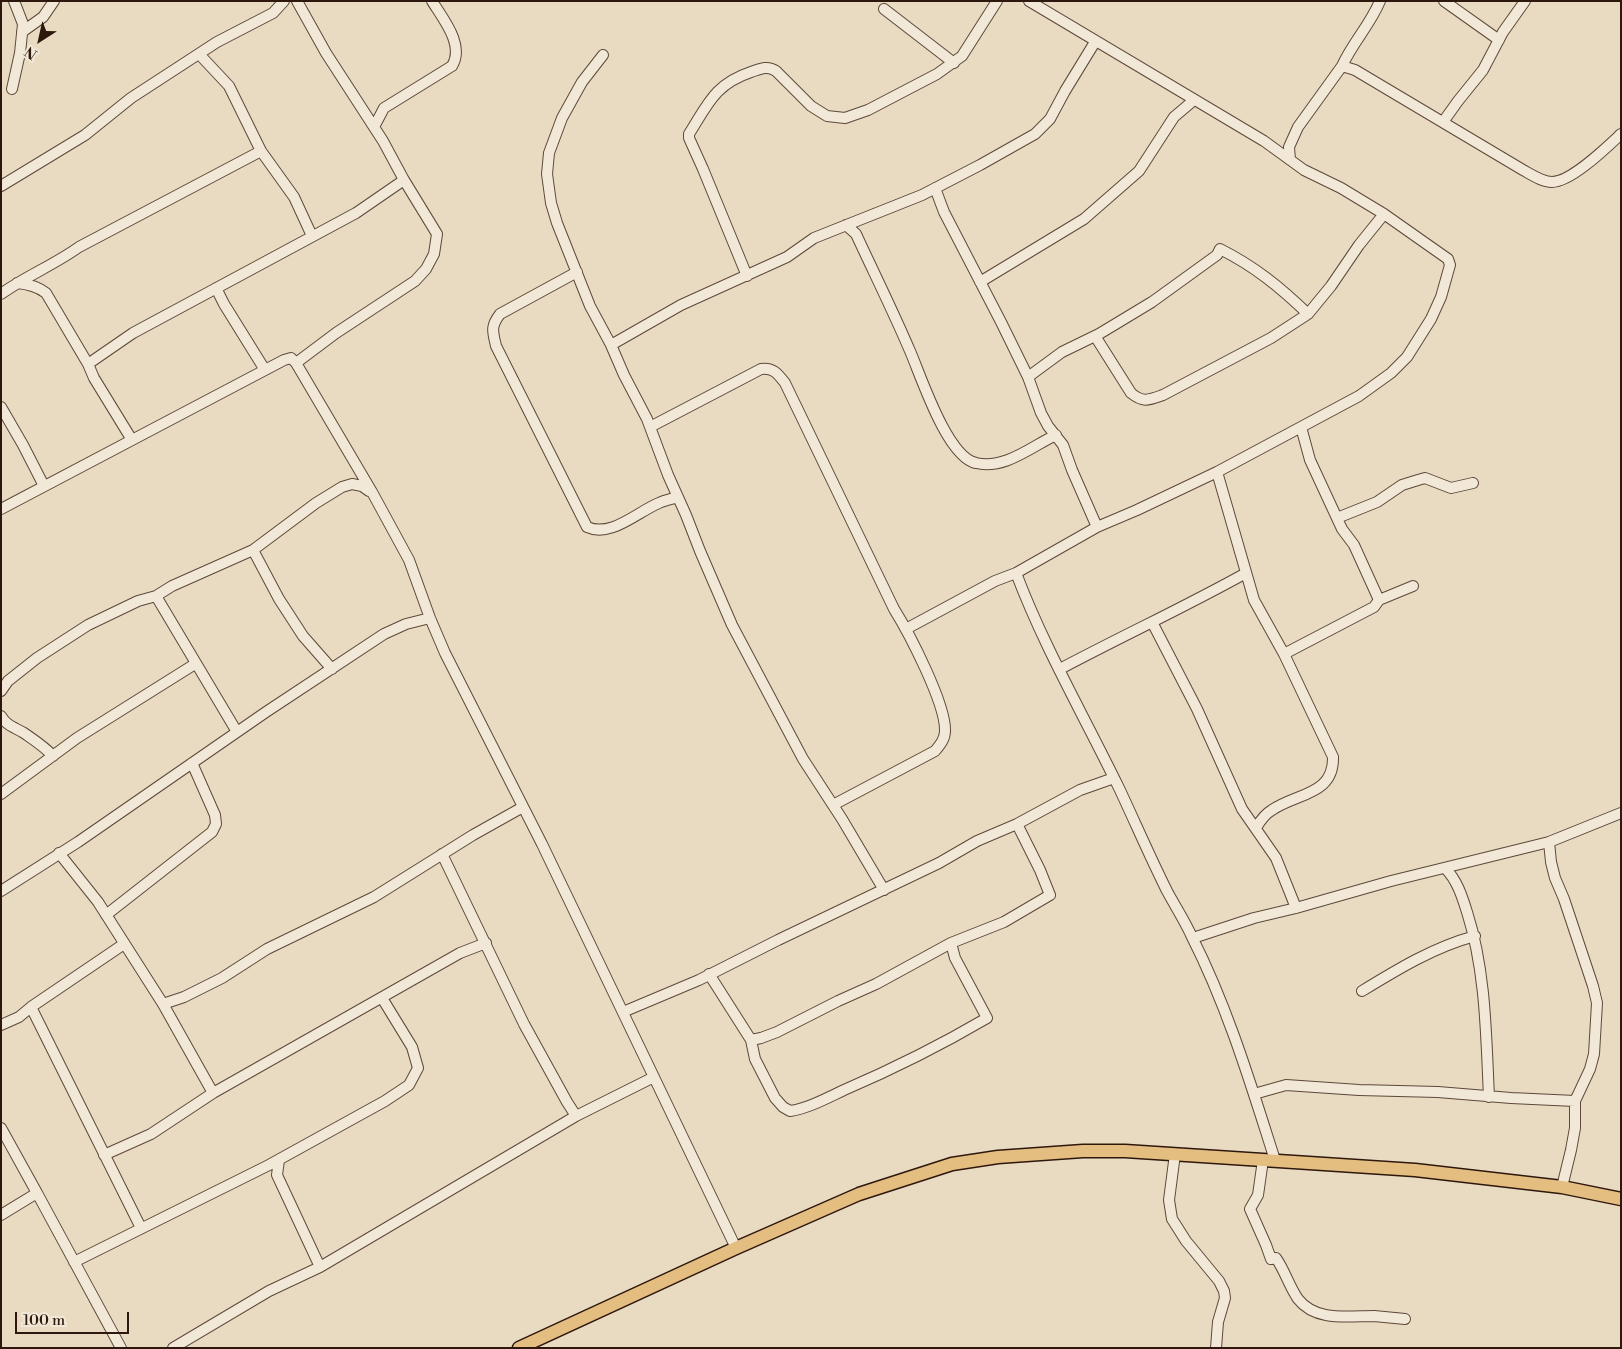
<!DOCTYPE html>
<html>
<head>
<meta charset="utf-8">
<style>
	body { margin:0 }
	#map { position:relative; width:1622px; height:1349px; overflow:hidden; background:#e9dbc1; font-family:"Libre Bodoni",serif }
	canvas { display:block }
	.frame { position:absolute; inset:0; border:2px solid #2e170d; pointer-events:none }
	.north { position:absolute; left:15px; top:15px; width:50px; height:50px; -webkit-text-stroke:4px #f1e8d7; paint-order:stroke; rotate:215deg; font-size:14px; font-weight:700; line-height:20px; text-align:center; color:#2e170d }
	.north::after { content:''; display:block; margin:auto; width:18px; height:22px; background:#2e170d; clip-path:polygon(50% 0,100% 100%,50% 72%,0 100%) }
	.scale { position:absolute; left:15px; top:1312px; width:114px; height:22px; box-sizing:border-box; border:2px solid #2e170d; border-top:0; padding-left:6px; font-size:15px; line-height:18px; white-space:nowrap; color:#2e170d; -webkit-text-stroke:4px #f1e8d7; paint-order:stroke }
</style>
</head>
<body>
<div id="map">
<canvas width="1622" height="1349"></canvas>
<div class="frame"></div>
<div class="north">N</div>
<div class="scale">100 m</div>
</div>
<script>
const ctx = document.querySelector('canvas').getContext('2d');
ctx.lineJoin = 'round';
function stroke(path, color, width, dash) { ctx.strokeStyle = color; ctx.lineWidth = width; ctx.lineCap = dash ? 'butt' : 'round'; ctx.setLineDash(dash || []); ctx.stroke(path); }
const minor = new Path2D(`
	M297 1 326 53 383 141 404 180 356 213 133 333 88 364 94 378 132 440 284 360 291 358 296 363 372 492 409 560 430 618 445 653 542 844 736 1248
	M1444 1 1499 40
	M884 9 954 63
	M22 32 43 17 54 1
	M199 54 229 86 261 151 294 197 312 236
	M603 55 582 82 562 118 549 153 547 174 551 203 557 223 590 306 611 345 624 375 647 419 668 475 686 515 700 551 732 625 803 759 842 819 884 890
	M1342 66C1353 42 1370 25 1380 1
	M12 89 20 53 23 24 14 1
	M1443 122 1458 101 1483 70 1503 32 1525 1
	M374 127 384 108 452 66C465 45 443 19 432 1
	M1290 160 1289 147 1298 127 1342 66 1355 70 1523 170C1532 175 1542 182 1552 182 1571 182 1606 148 1621 134
	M1 186 85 135 131 98 217 42 273 13 284 1
	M935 188 944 212 1001 322 1028 377 1041 413 1048 426 1063 445 1072 470 1097 527
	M846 225 856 234C874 273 893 311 910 351 921 376 947 457 976 463 1005 470 1032 446 1056 435
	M577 272 500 314C490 327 493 332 496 346L587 527C611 538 637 512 659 503 665 500 672 499 678 497
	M747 276 703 169 689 138V134C708 104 715 84 751 72 760 69 767 65 776 71L811 106 827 116 845 118 868 110 937 74 962 56 997 1
	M980 282 1084 219 1139 171 1174 117 1194 100
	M17 283C28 284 37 286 46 293L88 364
	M216 288 224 304 265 370
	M1 294C26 276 54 265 79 247L261 151
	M1095 336 1131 393C1143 403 1149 400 1163 395L1271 338 1308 314 1331 286 1359 245 1384 214
	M611 345 681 305 787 257 814 238 922 195 980 165 1035 134 1050 119 1065 91 1095 42
	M296 363 336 333 415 281 426 269 434 254 437 234 404 180
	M1028 377 1062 352 1099 334 1152 302 1217 255 1220 249C1254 266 1280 287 1308 314
	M1 407 23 445 44 486
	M650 427 761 369C773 367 778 374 785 383L894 609C909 633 946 704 945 731 945 739 940 745 935 751L833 805
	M1301 427 1310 460 1342 529 1354 545 1379 600
	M1217 472 1254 600 1284 654 1333 757C1334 795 1297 793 1272 810 1265 814 1260 821 1256 828
	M1 509 132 440
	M1337 518 1377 502 1402 485 1418 480 1425 478 1451 488 1473 483
	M253 550 279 599 303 636 332 669
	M1016 573C1044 647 1084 716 1119 788 1135 822 1150 857 1167 891 1175 906 1185 921 1192 937 1228 1008 1251 1085 1275 1160
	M156 596 237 732
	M1152 622 1197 709 1242 809 1276 858 1296 908
	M906 629 995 581 1016 573 1097 527 1137 510 1217 472 1359 396 1391 373 1407 357 1431 319 1441 297 1450 265 1448 259 1384 214 1341 188 1304 170 1264 141 1029 1
	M1284 654 1374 607 1379 600 1413 586
	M1060 669C1122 636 1185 607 1246 573
	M1 691 8 681 37 658 88 625 138 601 156 596 172 586 253 550 316 503 342 487 352 484 362 486 369 491
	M1 716C7 726 14 727 24 733 34 740 45 747 53 756
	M1 794 77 738 195 664
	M59 853 98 902 163 1004 184 997 222 978 267 949 374 897 473 835 523 807
	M442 854 524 1024 567 1102 576 1116
	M1445 868C1457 880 1462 896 1467 912 1486 972 1486 1035 1489 1097
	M1 891 78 842 266 712 384 634 406 624 430 618
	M106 915 212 832 216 824 215 815 192 763
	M1193 938 1254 918 1296 908 1391 881 1549 842
	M709 974 751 1040 755 1059 775 1098 783 1107 790 1111C809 1108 827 1098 844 1090 893 1069 941 1045 987 1018L955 958 951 943
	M1362 991C1398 969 1434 947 1475 936
	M163 1004 213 1093
	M31 1007 141 1228
	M623 1012 699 980 778 940 939 863 977 841 1017 824 1080 790 1114 778
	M1 1025 19 1017 31 1007 124 944
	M751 1040 761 1038 777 1032 838 1001 876 984 951 943 1004 922 1050 895 1040 870 1017 824
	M1254 1094 1286 1085 1359 1090 1438 1092 1511 1098 1575 1101
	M1 1128 37 1193 1 1215
	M1175 1154 1169 1200 1172 1219 1186 1241 1219 1281 1224 1291 1225 1298 1218 1322 1216 1348
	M104 1155 151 1134 213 1093 460 953 486 943
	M279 1160 277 1175 320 1267
	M1263 1160 1258 1195 1250 1209 1266 1245 1271 1259 1276 1258C1285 1271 1289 1286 1298 1299 1316 1322 1348 1316 1374 1316 1384 1317 1394 1318 1405 1319
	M1562 1187 1571 1150 1575 1128V1101L1590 1069 1594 1054 1597 1003 1593 986 1564 899 1555 878 1551 862 1549 842 1621 813
	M37 1193 121 1348
	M74 1262 269 1165 385 1101 409 1085 418 1068 412 1047 382 998
	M173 1348 269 1291 320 1267 576 1116 654 1077`);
const major = new Path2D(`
	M519 1348 736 1248 859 1194 952 1164 998 1157 1083 1151H1125L1309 1163 1415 1170 1562 1187 1621 1199`);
stroke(minor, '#5d483a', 12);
stroke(major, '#2e170d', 15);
stroke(minor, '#f1e8d7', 10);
stroke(major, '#e4be80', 12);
</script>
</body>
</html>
